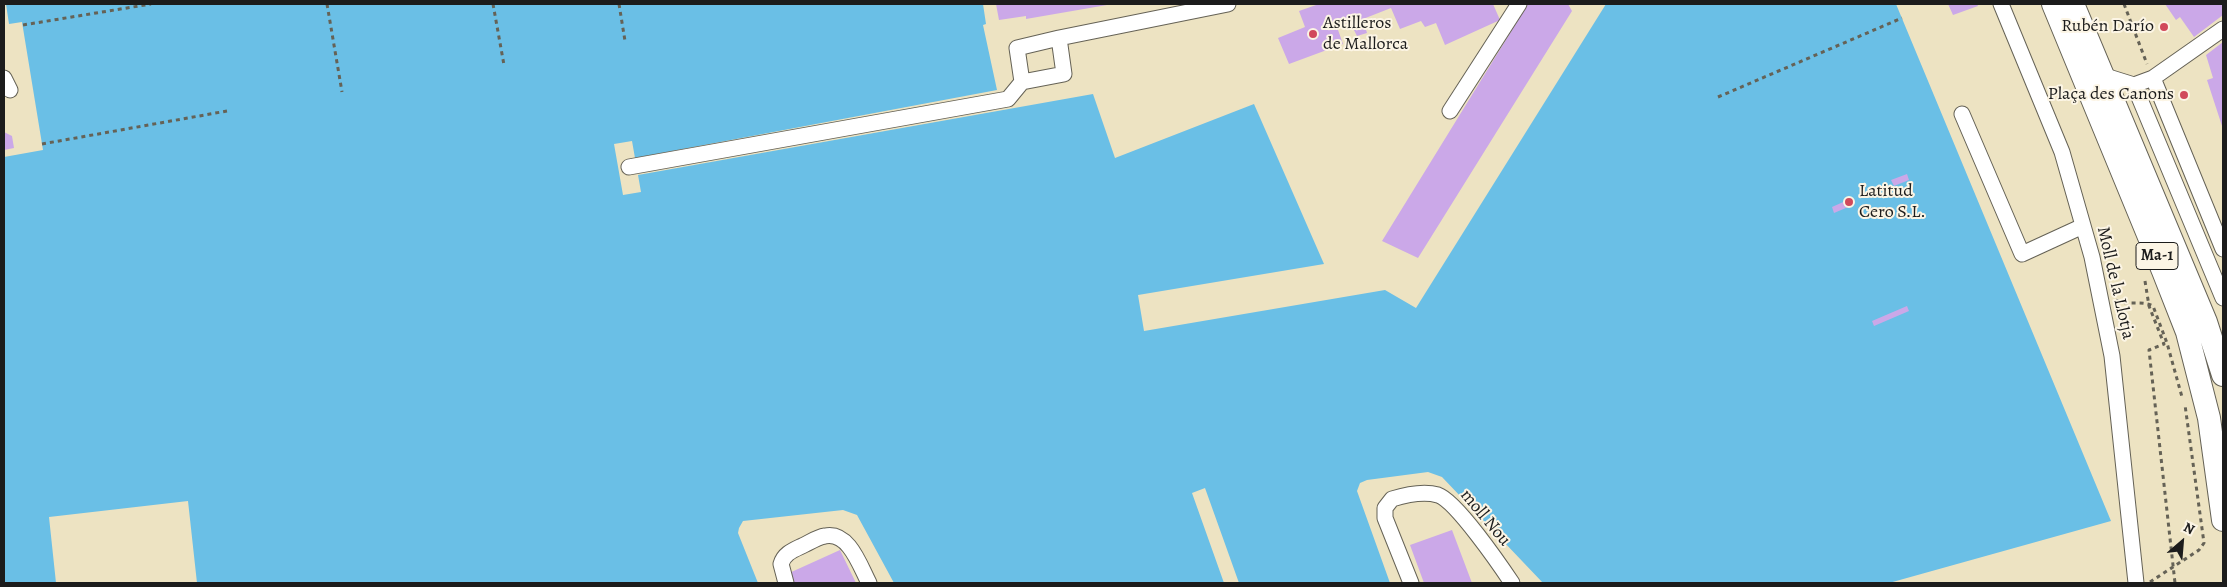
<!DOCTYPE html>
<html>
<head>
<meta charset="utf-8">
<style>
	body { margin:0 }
	#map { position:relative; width:2227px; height:587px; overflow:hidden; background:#ede3c2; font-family:Alegreya,serif }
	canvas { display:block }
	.frame { position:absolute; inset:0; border:5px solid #1c1c1c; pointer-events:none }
	.north { position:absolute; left:2157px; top:517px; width:50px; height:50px; -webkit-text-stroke:4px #fcf5e5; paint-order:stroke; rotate:27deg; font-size:14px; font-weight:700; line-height:20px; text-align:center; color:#1c1c1c }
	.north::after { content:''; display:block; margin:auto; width:18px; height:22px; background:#1c1c1c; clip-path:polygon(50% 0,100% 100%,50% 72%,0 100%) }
</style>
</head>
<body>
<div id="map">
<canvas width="2227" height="587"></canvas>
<div class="frame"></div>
<div class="north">N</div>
</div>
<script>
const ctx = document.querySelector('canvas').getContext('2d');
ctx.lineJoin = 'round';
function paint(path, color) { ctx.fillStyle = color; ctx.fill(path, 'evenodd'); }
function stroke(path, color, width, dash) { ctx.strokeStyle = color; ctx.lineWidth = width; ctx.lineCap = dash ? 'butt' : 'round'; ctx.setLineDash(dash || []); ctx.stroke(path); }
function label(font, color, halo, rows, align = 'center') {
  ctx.font = font + ' Alegreya,serif'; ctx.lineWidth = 4; ctx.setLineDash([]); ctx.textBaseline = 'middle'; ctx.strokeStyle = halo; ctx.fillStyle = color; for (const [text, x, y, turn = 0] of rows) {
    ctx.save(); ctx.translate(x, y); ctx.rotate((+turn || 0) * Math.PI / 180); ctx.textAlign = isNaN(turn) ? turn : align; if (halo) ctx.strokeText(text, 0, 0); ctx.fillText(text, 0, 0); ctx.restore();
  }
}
const water = new Path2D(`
	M6 4H983L986 24 983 25 997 90 635 158 632 141 614 144 623 195 641 192 638 175 1093 94 1115 158 1254 104 1324 264 1138 295 1144 331 1385 290 1416 308 1606 4H1896L2111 521 1889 583H1543L1442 477 1428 472 1367 480 1360 483 1357 491 1390 583H1239L1205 488 1192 493 1224 583H894L857 515 843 510 743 521 739 528 738 533 758 583H197L188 501 49 517 56 583H4V157L43 150 22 22 9 24Z`);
const building = new Path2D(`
	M996 4H1107V5L1026 19V16L999 20Z
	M1319 4H1493L1500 20 1445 45 1436 23 1425 27 1421 21 1400 29 1391 8 1363 19 1367 33 1357 36 1350 22 1337 27 1343 44 1289 64 1278 38 1305 27 1299 11Z
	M1528 4H1568L1572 11 1418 258 1382 241Z
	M1948 4H1977L1978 6 1953 15Z
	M2165 4H2223V15L2194 37 2180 17 2176 20Z
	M2223 42V129L2207 80 2213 78 2206 55Z
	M4 132 12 136 14 148 4 150Z
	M1907 174 1909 180 1894 186 1891 180Z
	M1850 199 1853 205 1834 213 1832 207Z
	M1907 306 1909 311 1874 326 1872 321Z
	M1452 530 1472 583H1424L1410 545Z
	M840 550 856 583H792L787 574Z`);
const path = new Path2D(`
	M327 4 342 92
	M493 4 504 65
	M619 4 625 41
	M2124 4 2147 64
	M23 25 151 4
	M1718 97 1902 18
	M42 144 227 111
	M2145 281 2149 306 2164 344 2149 350 2175 583
	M2116 300C2128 306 2141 300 2153 306L2167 343 2182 397
	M2150 582 2199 550 2204 543 2185 405`);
const minor = new Path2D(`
	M2001 4 2062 152 2092 257 2112 356 2136 583
	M1059 38 1228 4
	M1059 38 1064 74 1022 82 1017 48Z
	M2102 75 2134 85 2153 78 2223 29
	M4 78 10 90
	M2153 78 2223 249
	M2134 85 2223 298
	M1450 111 1519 4
	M1962 114 2022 254 2083 226
	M629 167 1008 99 1022 82
	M786 583 781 564C784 553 794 550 804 545 810 542 818 537 825 536 849 531 860 566 869 583
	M1411 583 1385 518V508L1392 499C1405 495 1424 491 1438 495 1456 501 1500 565 1512 583`);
const highway = new Path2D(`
	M2053 4 2163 271 2187 332 2209 418 2223 520
	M2073 4 2206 322 2223 375`);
const markers = [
	[2164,27,5,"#d1495b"],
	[1313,34,5,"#d1495b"],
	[2184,95,5,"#d1495b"],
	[1849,202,5,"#d1495b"]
];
const shields = [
	[2157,256,42]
];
const shieldNames = [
	["Ma-1",2157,256]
];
const poiNames = [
	["Astilleros",1323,24],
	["de Mallorca",1323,45],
	["Rubén Darío",2154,27,"right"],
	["Plaça des Canons",2174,95,"right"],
	["Latitud",1859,192],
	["Cero S.L.",1859,213]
];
const streetNames = [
	["Moll de la Llotja",2115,283,77],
	["moll Nou",1485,518,50]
];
paint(water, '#6abfe6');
paint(building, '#cba8e8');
stroke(minor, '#656256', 17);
stroke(highway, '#656256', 24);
stroke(path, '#656256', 3, [4, 4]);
stroke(minor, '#fff', 15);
stroke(highway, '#fff', 22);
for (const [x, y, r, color] of markers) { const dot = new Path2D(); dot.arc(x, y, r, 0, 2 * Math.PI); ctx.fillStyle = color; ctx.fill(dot); stroke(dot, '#fcf5e5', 2); }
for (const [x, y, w] of shields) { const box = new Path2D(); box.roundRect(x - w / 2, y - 13.5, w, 27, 4); ctx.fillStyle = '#fcf5e5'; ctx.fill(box); stroke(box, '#1c1c1c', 1); }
label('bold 16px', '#1c1c1c', null, shieldNames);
label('18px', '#1c1c1c', '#fcf5e5', poiNames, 'left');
label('18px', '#1c1c1c', '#fcf5e5', streetNames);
</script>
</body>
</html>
